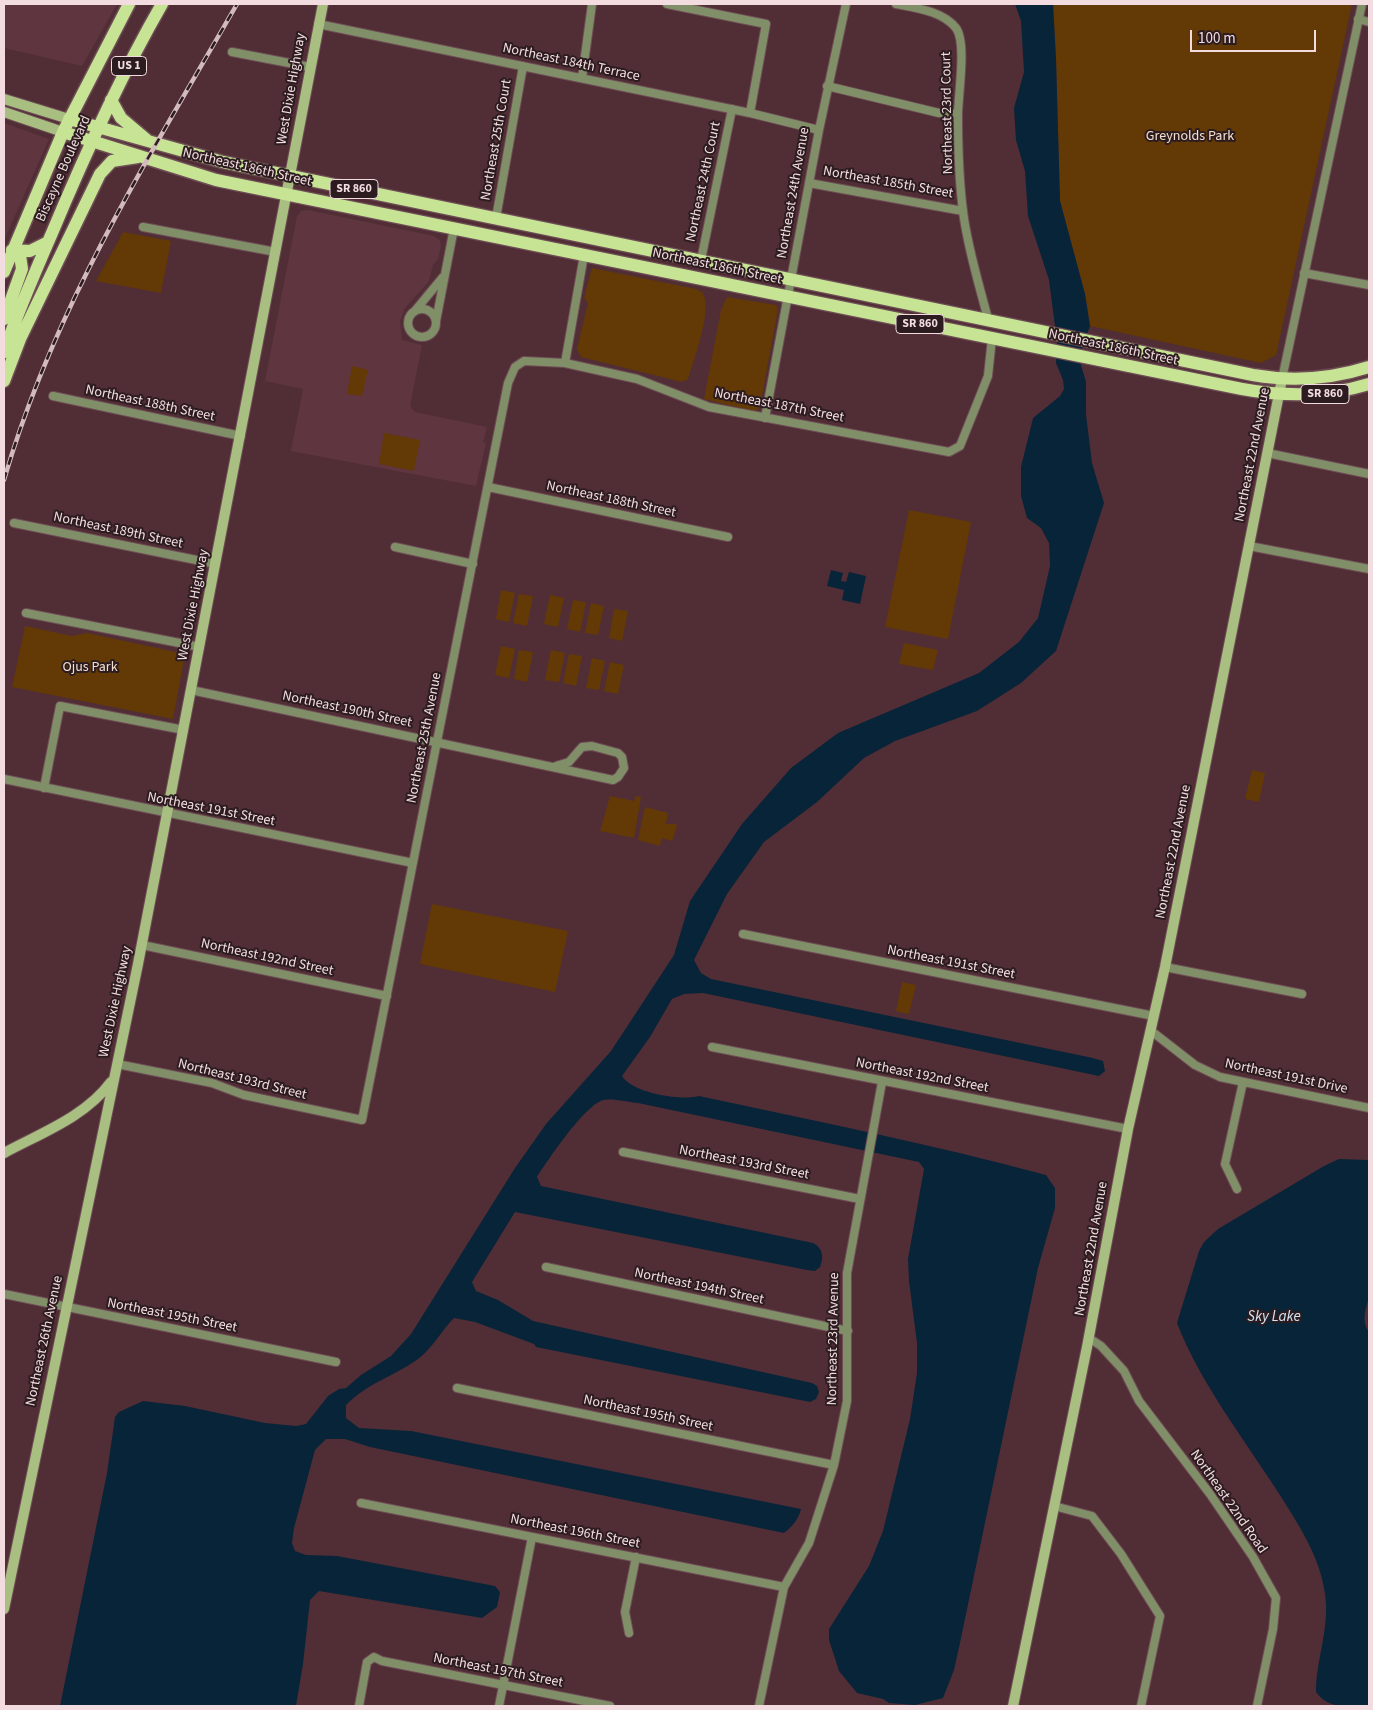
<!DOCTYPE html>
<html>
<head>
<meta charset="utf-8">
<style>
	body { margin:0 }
	#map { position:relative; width:1373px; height:1710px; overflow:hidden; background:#512e36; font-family:"Source Sans 3",sans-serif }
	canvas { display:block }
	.frame { position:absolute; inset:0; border:5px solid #f2dce0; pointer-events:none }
	.scale { position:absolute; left:1190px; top:30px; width:126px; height:22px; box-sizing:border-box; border:2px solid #f2dce0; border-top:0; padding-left:6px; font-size:15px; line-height:18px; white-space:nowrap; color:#f2dce0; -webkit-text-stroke:4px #2c1c1f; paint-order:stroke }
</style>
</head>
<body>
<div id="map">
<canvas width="1373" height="1710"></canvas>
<div class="frame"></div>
<div class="scale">100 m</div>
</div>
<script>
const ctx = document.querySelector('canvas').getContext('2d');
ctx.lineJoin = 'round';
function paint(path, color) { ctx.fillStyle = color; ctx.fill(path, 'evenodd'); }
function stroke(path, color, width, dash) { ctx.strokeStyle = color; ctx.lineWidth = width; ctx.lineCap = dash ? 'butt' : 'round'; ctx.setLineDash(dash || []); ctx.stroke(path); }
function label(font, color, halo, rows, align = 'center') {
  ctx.font = font + ' "Source Sans 3",sans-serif'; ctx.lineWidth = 4; ctx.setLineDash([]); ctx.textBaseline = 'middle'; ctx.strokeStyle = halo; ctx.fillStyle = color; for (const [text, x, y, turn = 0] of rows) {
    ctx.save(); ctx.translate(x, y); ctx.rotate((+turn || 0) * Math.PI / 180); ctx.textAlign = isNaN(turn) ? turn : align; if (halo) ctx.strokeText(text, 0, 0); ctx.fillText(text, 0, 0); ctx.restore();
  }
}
const built = new Path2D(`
	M4 4H117L82 66 4 48Z
	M4 123 49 139 5 238 4 237Z
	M308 210 434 236 440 240 441 246 438 259 433 265 429 281 405 308 400 321 402 340 422 345 410 406 415 412 487 427 483 442 486 443 476 486 291 451 303 389 265 381 297 216 301 211Z`);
const green = new Path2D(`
	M1053 4H1352L1276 355 1261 363 1090 326 1085 294 1060 201 1056 59Z
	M123 232 171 241 161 293 96 281Z
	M592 268 696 289 703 293C712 312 694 359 688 379L682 382 581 357 577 349 588 303 584 298Z
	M727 297 776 305 778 309 760 406 756 412 704 399 721 310Z
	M352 366 368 370 362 396 347 394Z
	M384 433 420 440 414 471 379 464Z
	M909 510 971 522 948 639 885 627Z
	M501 590 515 593 509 622 496 619Z
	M519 594 533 596 527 626 513 623Z
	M550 595 564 598 558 627 544 624Z
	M573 600 586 602 580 632 567 629Z
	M591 603 604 606 598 635 585 633Z
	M614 609 628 611 622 641 609 638Z
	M25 626 72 636 87 633 185 654 173 719 12 687Z
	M904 643 938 650 933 670 899 664Z
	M501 646 515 649 509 678 495 675Z
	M519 650 533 652 527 682 514 679Z
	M551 650 565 653 559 682 545 680Z
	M569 654 582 656 576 686 563 683Z
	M592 658 605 661 599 690 586 688Z
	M610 662 624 665 618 694 604 691Z
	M1252 770 1265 773 1259 802 1245 799Z
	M610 796 634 801 636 796 641 797 634 838 600 831Z
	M645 807 668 813 666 824H676L677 827 672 841 662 838 660 846 638 840Z
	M432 904 568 931 555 992 420 964Z
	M902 982 916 985 909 1014 896 1011Z`);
const water = new Path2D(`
	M1015 4H1053L1056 59 1060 201 1085 294 1090 326 1082 349 1081 365 1086 382V415L1092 463 1104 503 1056 651 1021 683 977 711 895 741 864 758 817 802 764 842 727 894 694 960 701 973 711 979 1093 1058 1103 1061 1105 1071 1099 1076 703 993 684 994 672 999 650 1037 622 1076C632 1093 681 1101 699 1096 815 1121 931 1144 1046 1175L1055 1188V1208L1038 1268 960 1643 954 1670 943 1698 915 1705 889 1703 883 1699 857 1693 839 1671 829 1640V1629L869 1566 883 1531 910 1419 917 1373V1343L909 1281 908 1259 924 1169 919 1162 638 1103C628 1102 612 1098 603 1100 584 1106 548 1160 537 1177L541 1186 813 1243C823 1248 824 1257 820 1267L815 1271 807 1270 515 1212 472 1282 476 1291 498 1300 533 1321 812 1383 817 1386 819 1392 816 1399 810 1402 536 1347 534 1344 475 1322 454 1318C442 1330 432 1349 418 1359 393 1377 369 1382 346 1405V1418L359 1428 411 1431 801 1509C798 1520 793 1526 784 1533L370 1447 345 1439H326L315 1450 294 1528 292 1543 295 1551 306 1555 337 1556 495 1586 500 1592 497 1607 482 1618 319 1591 310 1600 303 1664 296 1706H60L107 1473 115 1417 119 1412 143 1401 185 1406 265 1423 296 1426 306 1424 328 1396 339 1389 346 1388 361 1375 391 1356 411 1334 515 1168 546 1124 611 1051 674 955 690 901 742 824 791 768 838 733 979 673 1019 642 1038 618 1050 566 1049 543 1041 528 1027 518 1021 496V467L1033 418 1060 396 1064 389 1063 380 1056 363 1057 342 1049 280 1028 216 1025 171 1016 140 1014 108 1024 72 1021 21Z
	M831 570 843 573 841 581 846 582 849 572 866 576 860 604 842 600 844 590 827 586Z
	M1339 1159 1369 1160V1297C1366 1308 1361 1322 1369 1332V1706C1347 1706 1329 1710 1316 1692 1316 1659 1330 1628 1325 1594 1320 1556 1298 1524 1278 1492 1244 1439 1199 1381 1177 1323L1199 1251 1204 1242 1218 1229 1324 1166Z`);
const street = new Path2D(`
	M667 4 766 24 750 113
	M896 4C916 8 943 11 956 28 967 43 958 95 958 115 958 146 959 180 963 211 967 246 979 284 988 319
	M1358 19 1369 22
	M318 24 750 113 819 130
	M232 52 310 67
	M582 78 592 4
	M827 86 939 113 958 114
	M809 183 963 211
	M496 218 523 66
	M143 227 276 252
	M701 260 732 109
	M1304 273 1369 285
	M408 323a14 14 0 1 1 28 0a14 14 0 1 1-28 0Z
	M414 312 443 277
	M436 321 454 228
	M565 363 584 255
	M1282 379 1362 4
	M53 396 241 436
	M765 418 819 130 846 4
	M1267 453 1369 474
	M488 487 728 537
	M14 523 216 564
	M1249 546 1369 569
	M395 547 473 564
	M26 613 200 647
	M191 690 613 780 618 777 624 768 622 757 618 753 592 746 582 747 569 762 556 766
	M4 779 413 863
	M44 788 60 706 184 730
	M743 934 1154 1016
	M142 945 387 996
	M1165 967 1302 994
	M1150 1030 1195 1065 1220 1077 1369 1108
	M712 1047 1128 1129
	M117 1064 212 1083 244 1095 362 1120 508 383 515 367 524 361 565 363 637 379 709 407 949 452 960 446 988 376 992 338
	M623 1152 860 1199
	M1237 1189 1225 1164 1243 1082
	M546 1267 848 1331
	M4 1294 336 1362
	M1089 1338 1101 1346 1124 1371 1139 1401 1210 1494 1253 1557 1276 1598 1273 1629 1257 1706
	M457 1388 834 1465
	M361 1503 784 1587
	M1054 1506 1092 1516 1121 1554 1160 1616 1141 1706
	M629 1633 625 1612 636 1557
	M359 1706 367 1662 374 1657 382 1661 610 1706
	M499 1706 532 1537
	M759 1706 784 1587 809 1543 834 1465 847 1401V1273L882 1082`);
const secondary = new Path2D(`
	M4 99 69 119
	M4 112 63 132
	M4 1153C41 1133 85 1117 111 1082
	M4 1609 138 964 323 4
	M1013 1706 1087 1347 1128 1129 1165 967 1282 379`);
const primary = new Path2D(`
	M111 100 121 118 147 140
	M69 119 223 162 1253 375C1293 382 1331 379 1369 367
	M63 132 216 180 1242 389C1286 397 1327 397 1369 384
	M12 250 30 251 48 242
	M4 272 63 132 129 4
	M4 319 22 269 20 255 12 250
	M4 352C18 311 35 272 52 233 85 154 120 77 162 4
	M4 381 20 339 100 174 112 161 138 157`);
const rail = new Path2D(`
	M4 480C54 307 148 159 237 4`);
const shields = [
	[129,66,35],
	[354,189,48],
	[920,324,48],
	[1325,394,48]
];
const shieldNames = [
	["US 1",129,66],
	["SR 860",354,189],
	["SR 860",920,324],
	["SR 860",1325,394]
];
const streetNames = [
	["Northeast 184th Terrace",571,63,12],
	["West Dixie Highway",292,89,-80],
	["Northeast 23rd Court",948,113,-91],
	["Northeast 25th Court",497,140,-80],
	["Northeast 186th Street",247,168,13],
	["Biscayne Boulevard",64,169,-66],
	["Northeast 24th Court",704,182,-78],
	["Northeast 185th Street",888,183,10],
	["Northeast 24th Avenue",794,193,-80],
	["Northeast 186th Street",717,267,12],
	["Northeast 186th Street",1113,348,12],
	["Northeast 188th Street",150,404,12],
	["Northeast 187th Street",779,406,11],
	["Northeast 22nd Avenue",1253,455,-79],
	["Northeast 188th Street",611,500,12],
	["Northeast 189th Street",118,531,12],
	["West Dixie Highway",194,605,-79],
	["Northeast 190th Street",347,710,12],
	["Northeast 25th Avenue",425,738,-79],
	["Northeast 191st Street",211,810,11],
	["Northeast 22nd Avenue",1174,852,-79],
	["Northeast 192nd Street",267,958,12],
	["Northeast 191st Street",951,963,11],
	["West Dixie Highway",116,1002,-78],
	["Northeast 192nd Street",922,1076,11],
	["Northeast 191st Drive",1286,1077,12],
	["Northeast 193rd Street",242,1080,14],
	["Northeast 193rd Street",744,1163,11],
	["Northeast 22nd Avenue",1092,1249,-80],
	["Northeast 194th Street",699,1287,12],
	["Northeast 195th Street",172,1316,11],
	["Northeast 23rd Avenue",834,1339,-89],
	["Northeast 26th Avenue",45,1341,-78],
	["Northeast 195th Street",648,1414,12],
	["Northeast 22nd Road",1228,1502,55],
	["Northeast 196th Street",575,1532,11],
	["Northeast 197th Street",498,1671,11]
];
const parkNames = [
	["Greynolds Park",1190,137],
	["Ojus Park",90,668]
];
const waterNames = [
	["Sky Lake",1274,1318]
];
paint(built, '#5f353f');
paint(green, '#633905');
paint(water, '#082438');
stroke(street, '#6e4d55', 10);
stroke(secondary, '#6e4d55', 12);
stroke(primary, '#6e4d55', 15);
stroke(street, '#818f69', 8);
stroke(secondary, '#a9bf81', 10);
stroke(primary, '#c7e394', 12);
stroke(rail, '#d2babe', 4.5);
stroke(rail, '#2c1c1f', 2.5, [8]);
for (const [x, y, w] of shields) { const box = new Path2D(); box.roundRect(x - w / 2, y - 9.5, w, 19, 4); ctx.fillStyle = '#2c1c1f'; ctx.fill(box); stroke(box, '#f2dce0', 1); }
label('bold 12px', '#f2dce0', null, shieldNames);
label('14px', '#f2dce0', '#2c1c1f', streetNames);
label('14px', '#f2dfce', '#2c1c1f', parkNames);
label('italic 15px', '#d2e5f6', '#2c1c1f', waterNames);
</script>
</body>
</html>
